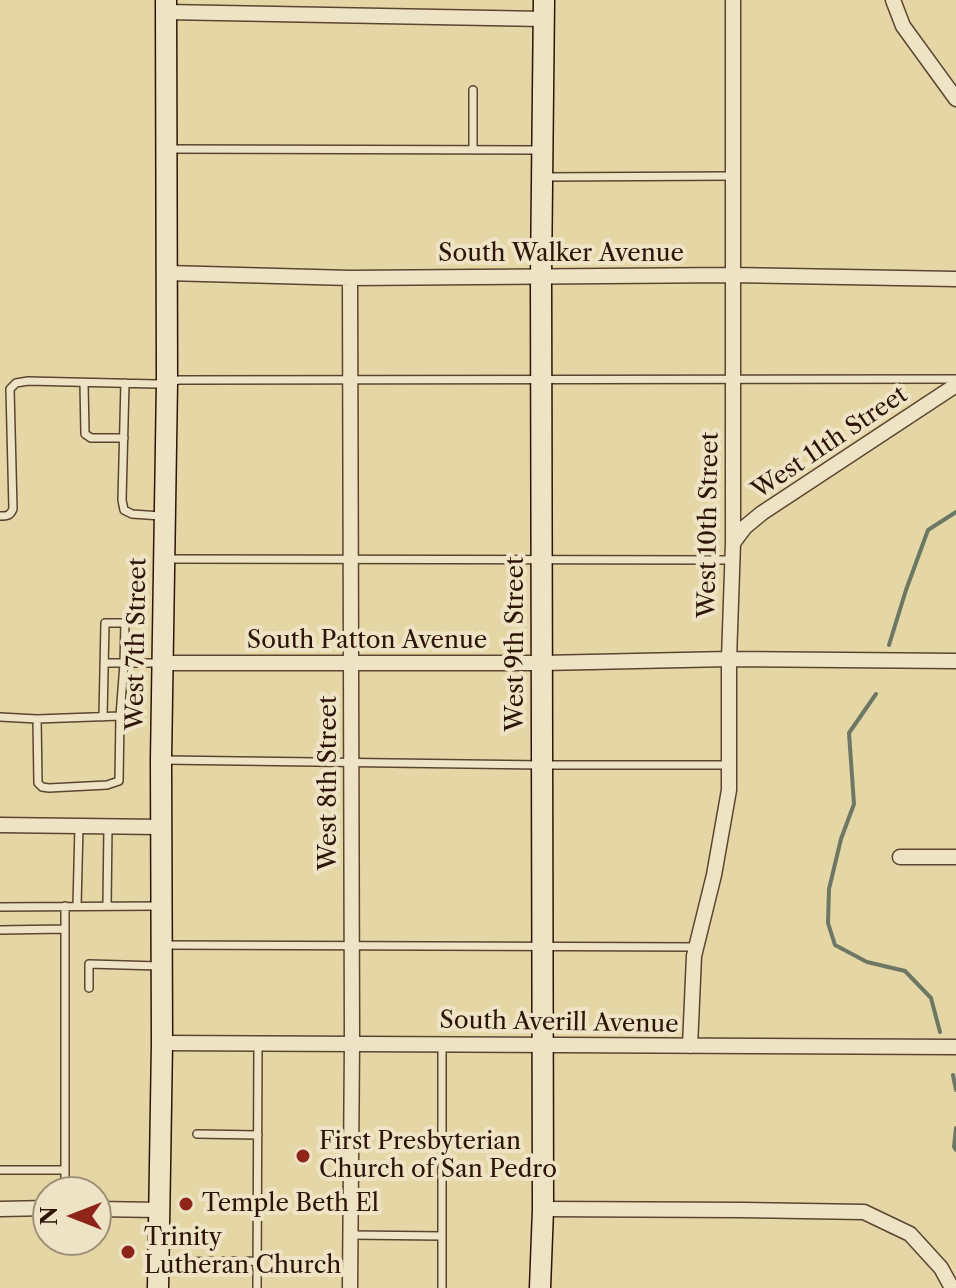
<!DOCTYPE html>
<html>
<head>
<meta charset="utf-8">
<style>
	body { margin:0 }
	#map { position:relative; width:956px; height:1288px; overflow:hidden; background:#e5d6a6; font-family:"Libre Caslon Text",serif }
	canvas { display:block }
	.north { position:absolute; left:32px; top:1176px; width:80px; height:80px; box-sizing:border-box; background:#eee4c5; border:2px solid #a19179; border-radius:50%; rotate:270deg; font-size:22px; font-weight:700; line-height:32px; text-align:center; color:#2d1508 }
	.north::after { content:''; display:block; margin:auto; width:28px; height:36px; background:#8f2418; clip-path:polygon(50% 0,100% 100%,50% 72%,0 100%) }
</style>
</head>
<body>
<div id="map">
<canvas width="956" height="1288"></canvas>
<div class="north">N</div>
</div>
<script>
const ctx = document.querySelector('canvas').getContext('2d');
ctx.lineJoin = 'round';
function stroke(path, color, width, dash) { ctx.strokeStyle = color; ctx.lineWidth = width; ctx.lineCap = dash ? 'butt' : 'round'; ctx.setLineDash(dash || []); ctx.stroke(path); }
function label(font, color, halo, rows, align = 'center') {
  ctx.font = font + ' "Libre Caslon Text",serif'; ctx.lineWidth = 8; ctx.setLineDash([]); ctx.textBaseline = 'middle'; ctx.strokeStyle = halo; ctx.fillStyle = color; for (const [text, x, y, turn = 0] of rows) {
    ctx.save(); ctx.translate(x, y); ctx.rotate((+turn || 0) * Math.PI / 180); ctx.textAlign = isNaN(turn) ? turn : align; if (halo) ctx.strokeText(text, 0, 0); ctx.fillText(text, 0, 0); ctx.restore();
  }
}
const stream = new Path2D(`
	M889 645 906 590 928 530 956 512
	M876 694 849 733 854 804 841 839 829 889 828 923 835 945 867 962 905 971 931 998 940 1032
	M953 1075 956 1090
	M956 1128 954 1147 956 1150`);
const lane = new Path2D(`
	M473 90V149
	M169 149 540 150
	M544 177 732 176
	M84 383 85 434 91 438H124
	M125 383 122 500 124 510 132 514 161 516
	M0 516C7 516 10 516 13 509L10 389 16 383 28 381 156 384 179 380 956 379
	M166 559 733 560
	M104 663H162
	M0 717 37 719 120 716
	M37 719 38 783 42 787 49 788 107 785 119 781 120 716 124 664 125 623H105L103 717
	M164 760 542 765H729
	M77 906 79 826
	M107 906 108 826
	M0 907 158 906
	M0 930 65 929
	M163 945 696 947
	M89 988V964L159 966
	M442 1044V1288
	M197 1134 258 1135
	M0 1170H65
	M65 1192V906
	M350 1235 442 1236
	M161 1262 257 1261
	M257 1288 258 1043`);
const street = new Path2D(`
	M893 0 903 26 956 99
	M166 12 544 19
	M167 273 350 278 732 275 956 279
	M733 543 745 527 762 513 956 385
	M163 663H543L729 659 956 661
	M0 825 161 827
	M900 857H956
	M162 1043 956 1047
	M690 1046 694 956 714 875 729 790V659L733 543V0
	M0 1209 48 1208
	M96 1209 160 1210
	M543 1209 743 1210 864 1212 910 1234 941 1268 952 1288
	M350 1288 352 1043 350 278`);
const secondary = new Path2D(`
	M158 1288 162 1043 161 760 167 382 166 0
	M540 1288 543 1209 541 276 544 0`);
const markers = [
	[303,1156,8,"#8f2418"],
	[186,1204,8,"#8f2418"],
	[128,1252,8,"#8f2418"]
];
const streetNames = [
	["South Walker Avenue",561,254],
	["West 11th Street",830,443,-34],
	["West 10th Street",709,525,-89],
	["South Patton Avenue",367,641],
	["West 7th Street",137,644,-89],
	["West 9th Street",516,644,-90],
	["West 8th Street",329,783,-90],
	["South Averill Avenue",559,1023,1]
];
const poiNames = [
	["First Presbyterian",319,1142],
	["Church of San Pedro",319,1170],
	["Temple Beth El",202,1204],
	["Trinity",144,1238],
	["Lutheran Church",144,1266]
];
stroke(stream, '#6d7864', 4);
stroke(lane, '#5b4530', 10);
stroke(street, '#5b4530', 17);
stroke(secondary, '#2d1508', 23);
stroke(lane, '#eee4c5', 7);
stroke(street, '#eee4c5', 14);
stroke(secondary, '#eee4c5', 20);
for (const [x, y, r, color] of markers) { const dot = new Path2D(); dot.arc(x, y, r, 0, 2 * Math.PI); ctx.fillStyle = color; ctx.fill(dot); stroke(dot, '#eee4c5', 3); }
label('24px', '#2d1508', '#eee4c5', streetNames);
label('24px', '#2d1508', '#eee4c5', poiNames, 'left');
</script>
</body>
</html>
